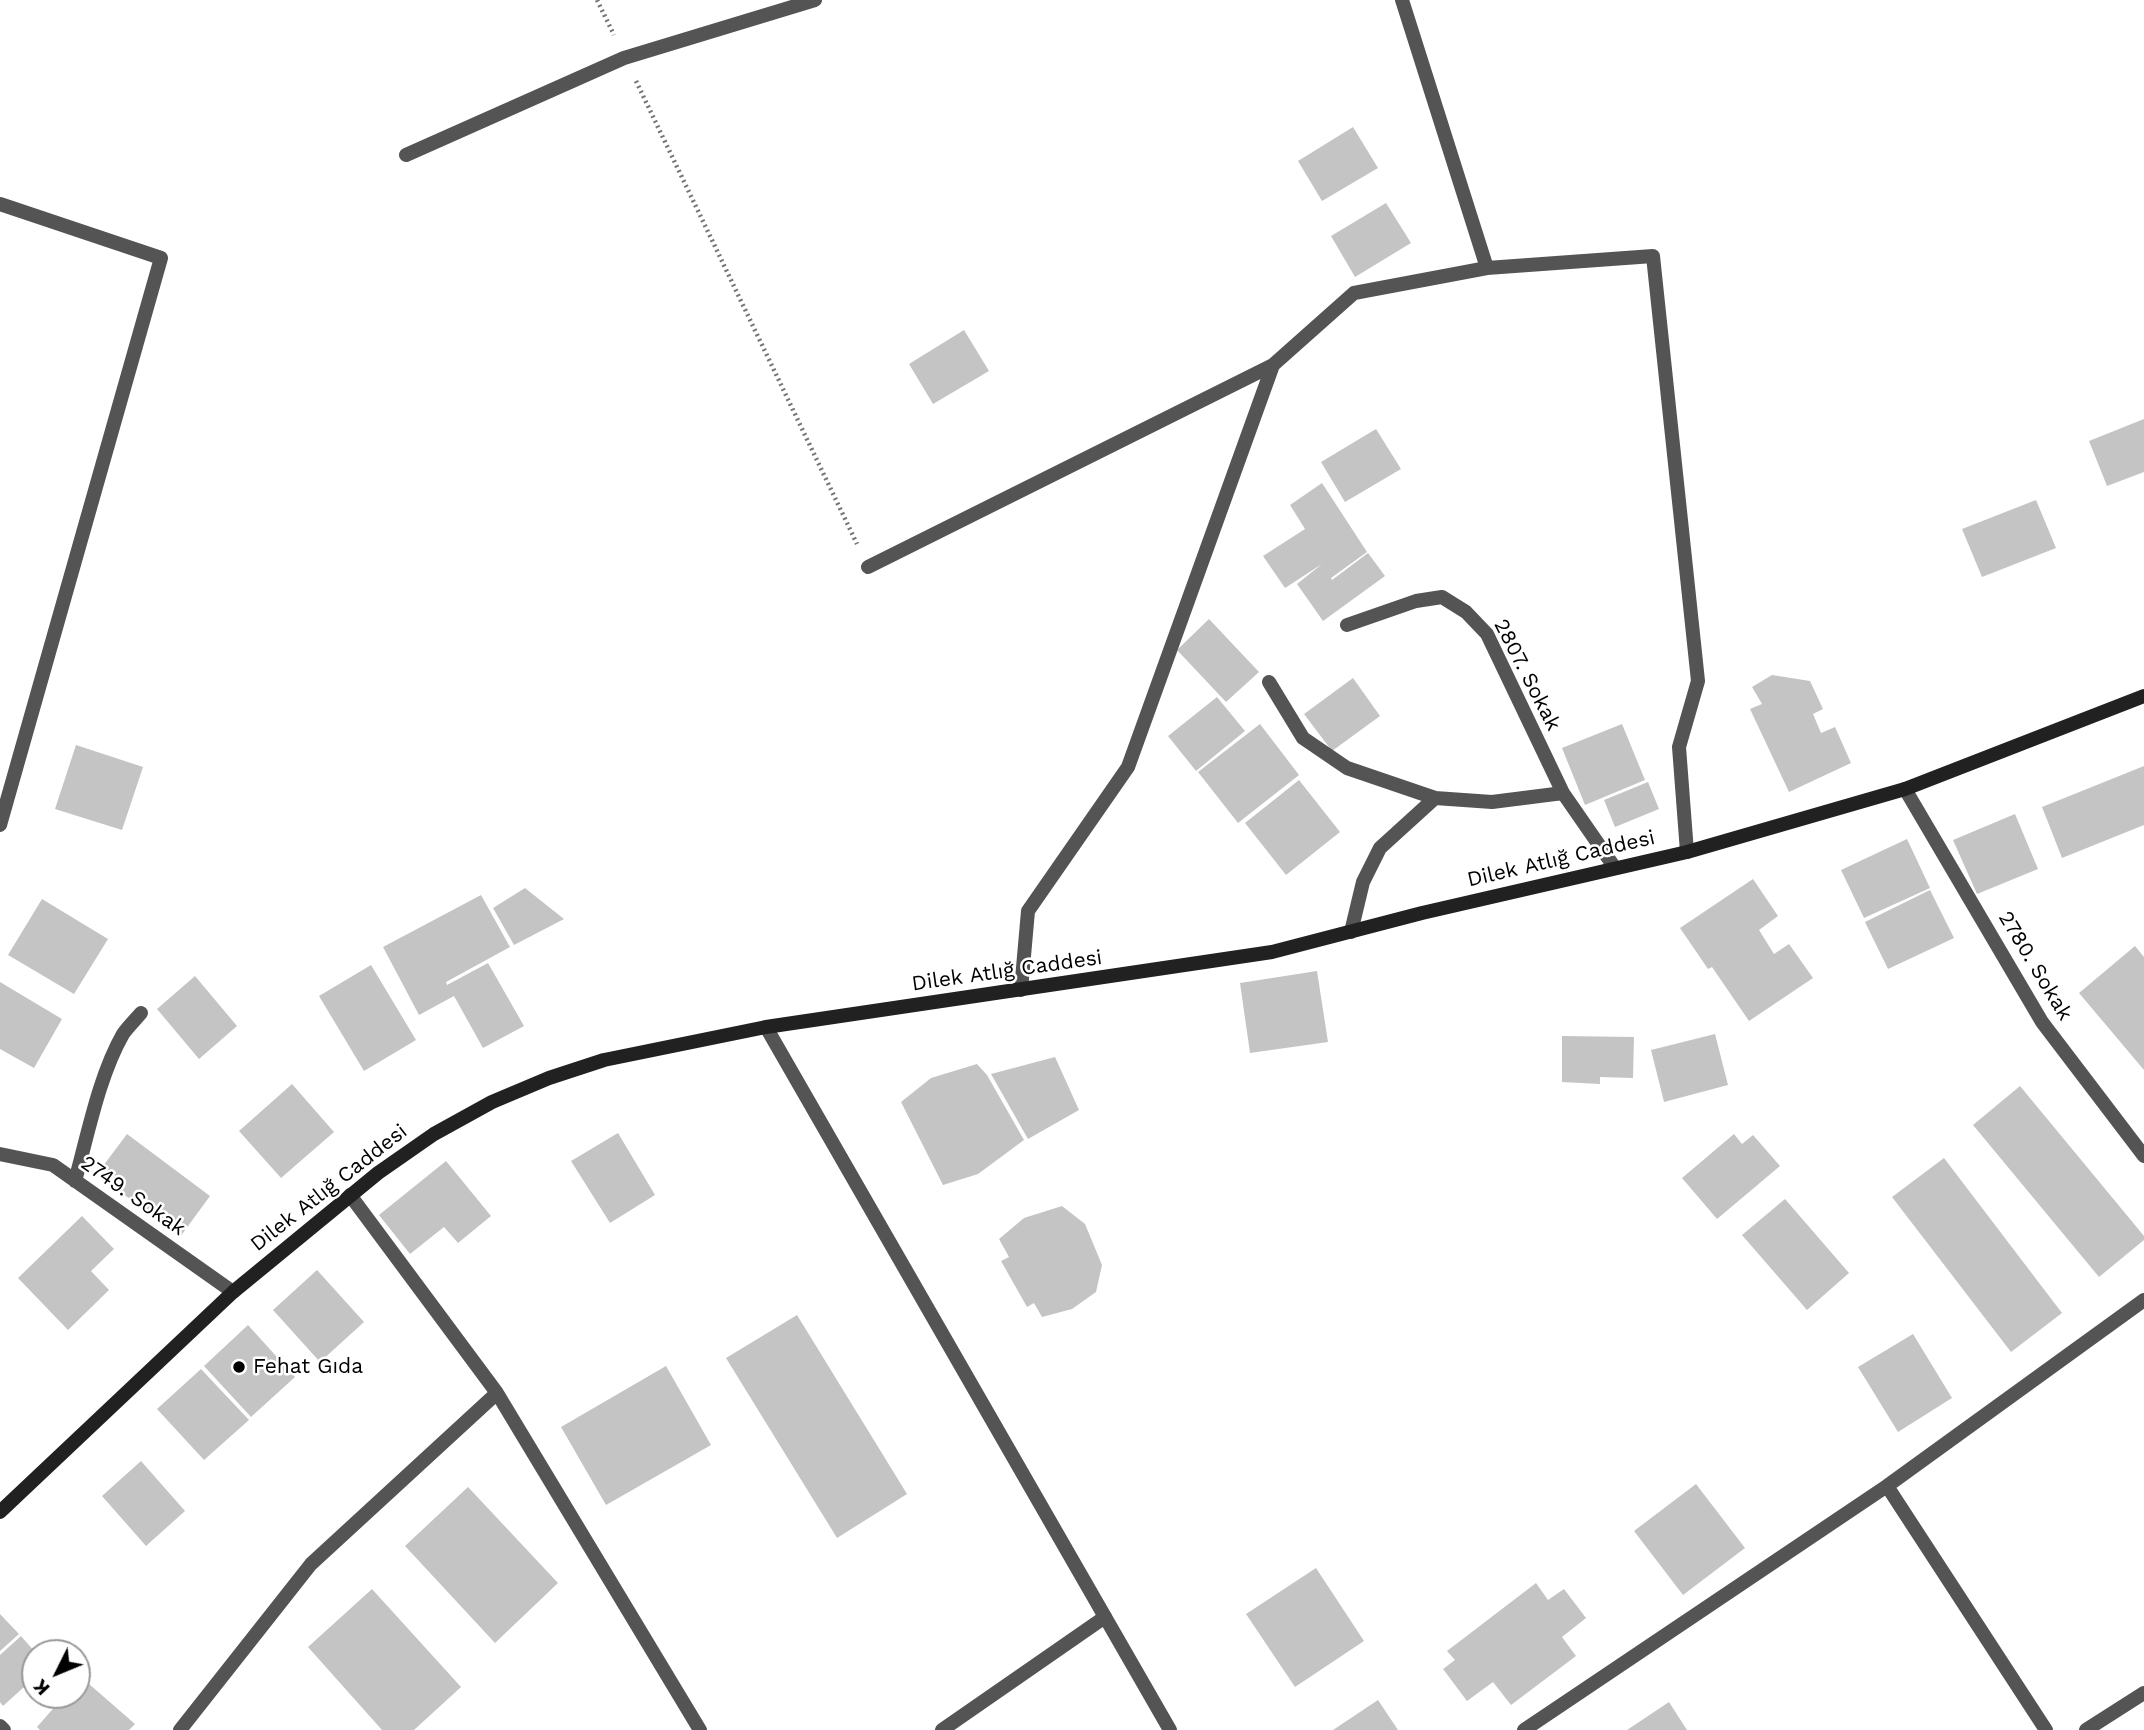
<!DOCTYPE html>
<html>
<head>
<meta charset="utf-8">
<style>
	body { margin:0 }
	#map { position:relative; width:2144px; height:1730px; overflow:hidden; background:#fff; font-family:"Work Sans",sans-serif }
	canvas { display:block }
	.north { position:absolute; left:21px; top:1639px; width:70px; height:70px; box-sizing:border-box; background:#fff; border:2px solid #999; border-radius:50%; rotate:227deg; font-size:19px; font-weight:700; line-height:28px; text-align:center; color:#000 }
	.north::after { content:''; display:block; margin:auto; width:24px; height:32px; background:#000; clip-path:polygon(50% 0,100% 100%,50% 72%,0 100%) }
</style>
</head>
<body>
<div id="map">
<canvas width="2144" height="1730"></canvas>
<div class="north">K</div>
</div>
<script>
const ctx = document.querySelector('canvas').getContext('2d');
ctx.lineJoin = 'round';
function paint(path, color) { ctx.fillStyle = color; ctx.fill(path, 'evenodd'); }
function stroke(path, color, width, dash) { ctx.strokeStyle = color; ctx.lineWidth = width; ctx.lineCap = dash ? 'butt' : 'round'; ctx.setLineDash(dash || []); ctx.stroke(path); }
function label(font, color, halo, rows, align = 'center') {
  ctx.font = font + ' "Work Sans",sans-serif'; ctx.lineWidth = 5; ctx.setLineDash([]); ctx.textBaseline = 'middle'; ctx.strokeStyle = halo; ctx.fillStyle = color; for (const [text, x, y, turn = 0] of rows) {
    ctx.save(); ctx.translate(x, y); ctx.rotate((+turn || 0) * Math.PI / 180); ctx.textAlign = isNaN(turn) ? turn : align; if (halo) ctx.strokeText(text, 0, 0); ctx.fillText(text, 0, 0); ctx.restore();
  }
}
const building = new Path2D(`
	M1353 127 1378 168 1322 201 1298 161Z
	M1386 203 1411 243 1355 277 1331 236Z
	M964 330 989 371 933 404 909 364Z
	M2144 419V472L2107 486 2089 441Z
	M1376 429 1401 469 1345 502 1321 462Z
	M1322 483 1367 552 1331 578 1332 580 1368 553 1385 576 1323 621 1297 584 1322 564 1285 588 1263 556 1305 529 1290 505Z
	M2036 500 2056 548 1982 577 1962 529Z
	M1209 619 1259 672 1226 702 1177 650Z
	M1772 675 1810 681 1823 709 1813 714 1821 733 1835 727 1851 763 1789 792 1750 709 1762 704 1752 687Z
	M1353 678 1380 716 1332 751 1304 714Z
	M1217 697 1245 731 1196 771 1168 736Z
	M1260 724 1299 775 1238 823 1198 772Z
	M1622 724 1645 780 1585 805 1562 748Z
	M76 745 143 767 122 830 55 809Z
	M2144 766V825L2062 858 2042 807Z
	M1299 780 1340 832 1286 875 1245 823Z
	M1648 782 1659 809 1615 827 1604 800Z
	M2015 814 2038 869 1977 894 1953 840Z
	M1907 839 1930 888 1864 918 1841 870Z
	M1753 879 1778 916 1759 930 1774 954 1789 944 1813 978 1749 1021 1712 967 1708 969 1680 928Z
	M525 888 564 919 514 945 493 908Z
	M1930 890 1954 938 1888 969 1865 922Z
	M481 895 510 947 446 982 447 985 488 963 524 1026 483 1048 454 996 419 1015 383 947Z
	M42 899 108 939 74 994 8 955Z
	M2135 946 2144 957V1070L2079 993Z
	M371 965 416 1040 364 1071 319 996Z
	M1317 971 1328 1042 1250 1053 1240 983Z
	M195 976 237 1026 199 1059 157 1009Z
	M0 982 62 1019 34 1068 0 1049Z
	M1715 1034 1728 1085 1664 1102 1651 1050Z
	M1562 1036 1634 1037 1633 1078 1600 1077V1084L1562 1082Z
	M1055 1057 1079 1110 1028 1139 991 1074Z
	M977 1064 987 1075 1024 1140 978 1174 943 1185 901 1102 931 1078Z
	M292 1084 334 1132 281 1178 239 1131Z
	M2020 1086 2144 1236V1240L2099 1277 1973 1125Z
	M618 1133 655 1195 610 1223 571 1161Z
	M127 1134 210 1196 180 1237 97 1174Z
	M1734 1134 1742 1144 1753 1135 1780 1166 1717 1219 1682 1178Z
	M1944 1158 2062 1313 2011 1352 1892 1197Z
	M446 1161 491 1216 458 1243 444 1227 410 1254 379 1215Z
	M1785 1199 1849 1273 1807 1310 1742 1235Z
	M1062 1206 1085 1224 1102 1265 1096 1292 1072 1309 1042 1317 1034 1303 1027 1307 1001 1261 1009 1257 999 1239 1024 1218Z
	M82 1216 114 1249 91 1271 109 1290 68 1330 18 1278Z
	M317 1270 364 1322 320 1362 273 1310Z
	M797 1315 907 1494 837 1538 726 1358Z
	M248 1325 295 1377 251 1417 204 1366Z
	M1913 1334 1952 1398 1898 1432 1858 1367Z
	M666 1366 711 1445 606 1505 561 1427Z
	M201 1369 249 1420 204 1460 157 1409Z
	M141 1461 185 1511 146 1546 102 1496Z
	M1696 1484 1745 1548 1683 1595 1634 1531Z
	M468 1487 558 1583 495 1643 405 1546Z
	M1316 1568 1364 1641 1295 1687 1246 1614Z
	M1536 1583 1548 1600 1564 1589 1586 1618 1562 1637 1576 1656 1511 1705 1493 1682 1467 1701 1443 1669 1455 1660 1447 1651Z
	M372 1589 461 1687 414 1730H382L308 1647Z
	M0 1614 19 1634 0 1651Z
	M21 1636 35 1652V1677L3 1706 0 1702V1655Z
	M81 1677 135 1724 129 1730H40L37 1727 65 1695H77V1682Z
	M1378 1700 1398 1730H1333Z
	M1669 1702 1687 1730H1627Z`);
const path = new Path2D(`
	M597 0 614 35
	M636 81 857 544`);
const minor = new Path2D(`
	M1402 0 1487 268
	M406 155 624 58 815 0
	M0 204 161 258 0 825
	M868 567 1273 365 1354 293 1487 268 1653 256 1698 681 1679 747 1687 852
	M1347 625 1416 601 1442 597 1466 612 1487 634 1563 793 1615 868
	M1269 682 1303 738 1347 768 1435 798 1492 802 1563 793
	M1905 789 2042 1022 2144 1156
	M1351 932 1363 882 1380 848 1435 798
	M1021 990 1028 911 1128 767 1273 365
	M0 1154 53 1165 233 1292
	M75 1181C88 1134 99 1076 123 1034 128 1027 135 1020 141 1013
	M350 1195 497 1393 700 1730
	M1887 1486 2046 1730
	M0 1726 4 1730
	M180 1730 311 1564 497 1393
	M942 1730 1105 1617
	M1524 1730 1887 1486 2144 1300
	M2086 1730 2144 1693`);
const tertiary = new Path2D(`
	M766 1027 1170 1730`);
const secondary = new Path2D(`
	M0 1512 233 1292 378 1173 434 1134 492 1102 549 1078 604 1060 766 1027 1272 952 1422 913 1687 852 1905 789 2144 696`);
const markers = [
	[239,1367,7,"#000"]
];
const streetNames = [
	["2807. Sokak",1527,675,63],
	["Dilek Atlığ Caddesi",1561,859,-13],
	["2780. Sokak",2035,966,59],
	["Dilek Atlığ Caddesi",1007,971,-8],
	["Dilek Atlığ Caddesi",329,1188,-38],
	["2749. Sokak",133,1196,35]
];
const poiNames = [
	["Fehat Gıda",253,1367]
];
paint(building, '#c4c4c4');
stroke(path, '#767676', 4.5, [2, 3.5]);
stroke(minor, '#545454', 14);
stroke(tertiary, '#545454', 14);
stroke(secondary, '#212121', 14);
for (const [x, y, r, color] of markers) { const dot = new Path2D(); dot.arc(x, y, r, 0, 2 * Math.PI); ctx.fillStyle = color; ctx.fill(dot); stroke(dot, '#fff', 2.5); }
label('21px', '#000', '#fff', streetNames);
label('21px', '#000', '#fff', poiNames, 'left');
</script>
</body>
</html>
